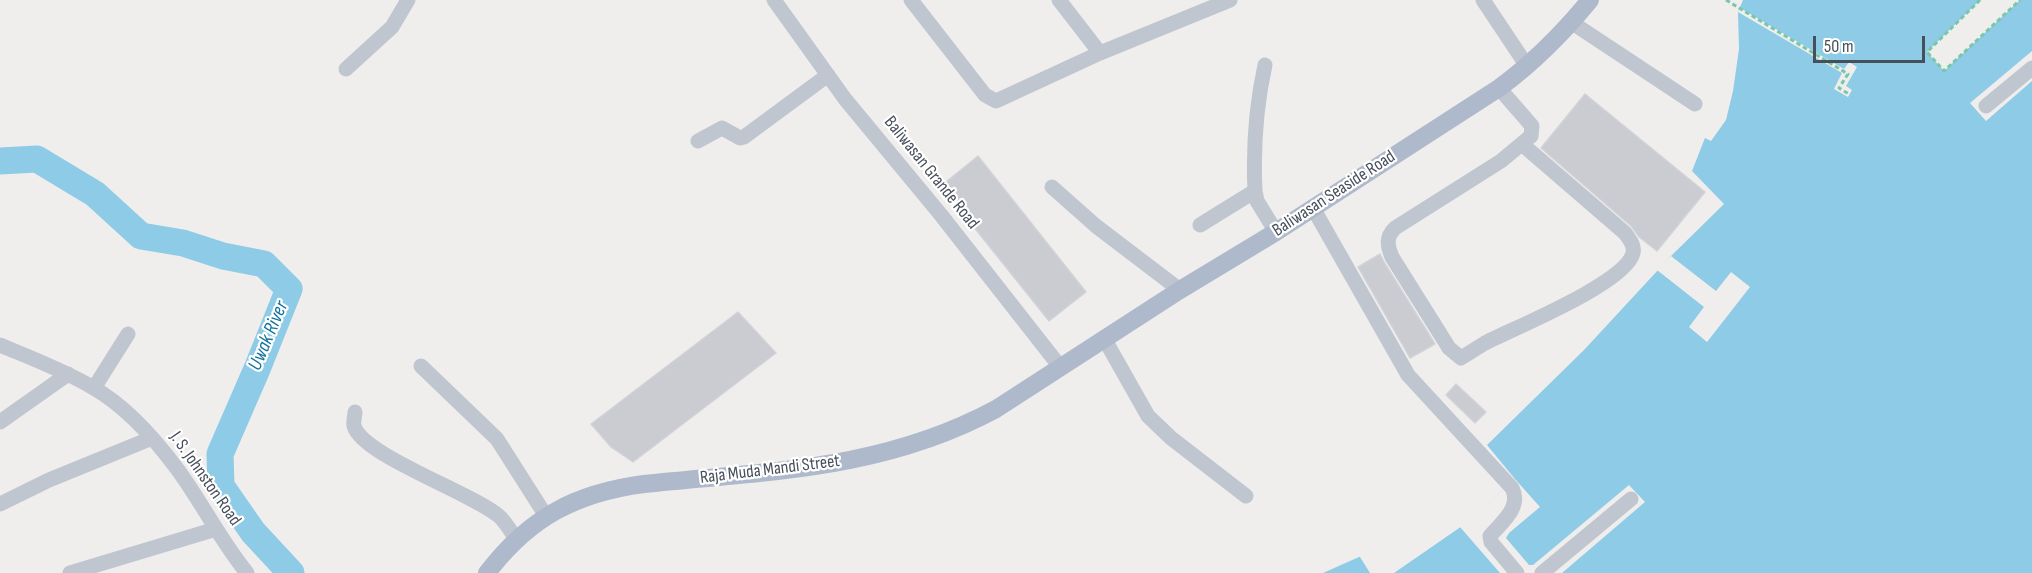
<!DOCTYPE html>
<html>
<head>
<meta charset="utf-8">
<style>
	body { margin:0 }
	#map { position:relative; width:2032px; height:573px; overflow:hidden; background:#f0eeed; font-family:"Sofia Sans Condensed",sans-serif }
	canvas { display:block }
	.scale { position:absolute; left:1813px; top:36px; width:112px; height:27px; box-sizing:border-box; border:3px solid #474f5a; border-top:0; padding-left:8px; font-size:18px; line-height:21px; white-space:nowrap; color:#474f5a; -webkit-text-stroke:4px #fff; paint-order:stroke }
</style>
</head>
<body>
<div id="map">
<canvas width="2032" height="573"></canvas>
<div class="scale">50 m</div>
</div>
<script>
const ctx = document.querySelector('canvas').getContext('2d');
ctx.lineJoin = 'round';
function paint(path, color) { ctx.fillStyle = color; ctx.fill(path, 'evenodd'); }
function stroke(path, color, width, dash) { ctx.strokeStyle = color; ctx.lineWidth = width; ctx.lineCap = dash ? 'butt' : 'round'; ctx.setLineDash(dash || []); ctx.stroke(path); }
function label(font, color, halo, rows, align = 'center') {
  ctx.font = font + ' "Sofia Sans Condensed",sans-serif'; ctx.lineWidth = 4.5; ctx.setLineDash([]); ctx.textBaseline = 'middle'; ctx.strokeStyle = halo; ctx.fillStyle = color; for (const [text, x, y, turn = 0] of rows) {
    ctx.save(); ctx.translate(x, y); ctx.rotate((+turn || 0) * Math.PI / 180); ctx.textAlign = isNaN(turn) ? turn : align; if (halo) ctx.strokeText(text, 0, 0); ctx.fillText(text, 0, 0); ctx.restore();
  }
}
const water = new Path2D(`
	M1743 0H2032V573H1394L1462 526 1515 479 1487 445 1584 350 1671 256 1724 204 1692 171 1705 138 1711 141 1726 120 1733 91 1739 49 1738 12Z
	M1360 557 1370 573H1323L1359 557Z`);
const pier = new Path2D(`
	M1980 0H2020L1944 71 1927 52Z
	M1740 8 1844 69 1849 62 1857 67 1846 86 1852 90 1848 97 1834 89 1842 73 1738 12Z
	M2032 51V81L1986 121 1970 103Z
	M1671 256 1716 291 1731 272 1750 287 1707 342 1689 327 1704 307 1657 270Z
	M1515 479 1540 507 1509 533 1506 538 1529 565H1533L1629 485 1645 502 1562 573H1500L1460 527Z`);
const river = new Path2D(`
	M0 161 37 159 95 194 141 236 183 243 223 256 264 264 289 289 257 369 220 454 221 486 253 532 291 573`);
const building = new Path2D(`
	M1585 94 1705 192 1657 251 1639 237 1631 226 1541 148Z
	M978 156 1086 292 1049 321 941 186Z
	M1380 254 1384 262 1435 344 1410 358 1358 267Z
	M738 312 776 353 633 462 611 447 591 424Z
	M1456 384 1486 412 1475 423 1446 395Z`);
const path = new Path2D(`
	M1726 0 1848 74 1839 88 1849 94
	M1980 0 1927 52 1944 71 2020 0`);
const minor = new Path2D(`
	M774 0 845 99 941 215 1061 368
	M911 0 985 95 996 101 1100 53 1230 0
	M1059 0 1100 53
	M1483 0 1527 66
	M1571 22 1695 104
	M1265 65C1256 106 1253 149 1255 191L1257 201 1276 232
	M346 69 392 27 408 0
	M1499 88 1532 126 1531 136 1501 161 1395 228C1386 237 1387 245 1392 257L1449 348 1461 358C1469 353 1477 348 1485 343 1514 328 1626 283 1633 253 1635 245 1629 239 1625 233L1523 145
	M1986 106 2032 68
	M698 141 722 128 740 138 744 137 828 75
	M1052 187 1096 226 1180 290
	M1313 208 1408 375 1512 488C1522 507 1502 522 1490 536L1491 542 1517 573
	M1200 225 1255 191
	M1105 340 1148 416 1171 438 1246 496
	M0 345C31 358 63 370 92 387 126 406 155 439 178 470 202 503 221 541 247 573
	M421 366 497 439 546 516
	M94 388 128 334
	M355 412C355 416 353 422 354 426 363 456 473 493 500 517 506 523 512 533 517 540
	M0 422 68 374
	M0 504 49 480 152 438
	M70 573 216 529
	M1542 573 1631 499`);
const major = new Path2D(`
	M487 573C529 518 575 493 644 484 768 471 883 470 996 409L1180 290 1276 232 1499 88C1533 63 1563 33 1590 0`);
const streetNames = [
	["Baliwasan Grande Road",931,173,51],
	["Baliwasan Seaside Road",1334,194,-33],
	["Raja Muda Mandi Street",770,470,-7],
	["J. S. Johnston Road",205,479,55]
];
const waterNames = [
	["Uwak River",269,336,-67]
];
paint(water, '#8dcbe6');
paint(pier, '#f0eeed');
stroke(river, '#8dcbe6', 27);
paint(building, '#caccd2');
stroke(building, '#d2d3d9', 1.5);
stroke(path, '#78c7a8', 3, [4.5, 3]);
stroke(minor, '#bfc6cf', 15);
stroke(major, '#aebacb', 18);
label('18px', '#474f5a', '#fff', streetNames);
label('italic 20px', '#14749f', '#fff', waterNames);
</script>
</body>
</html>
